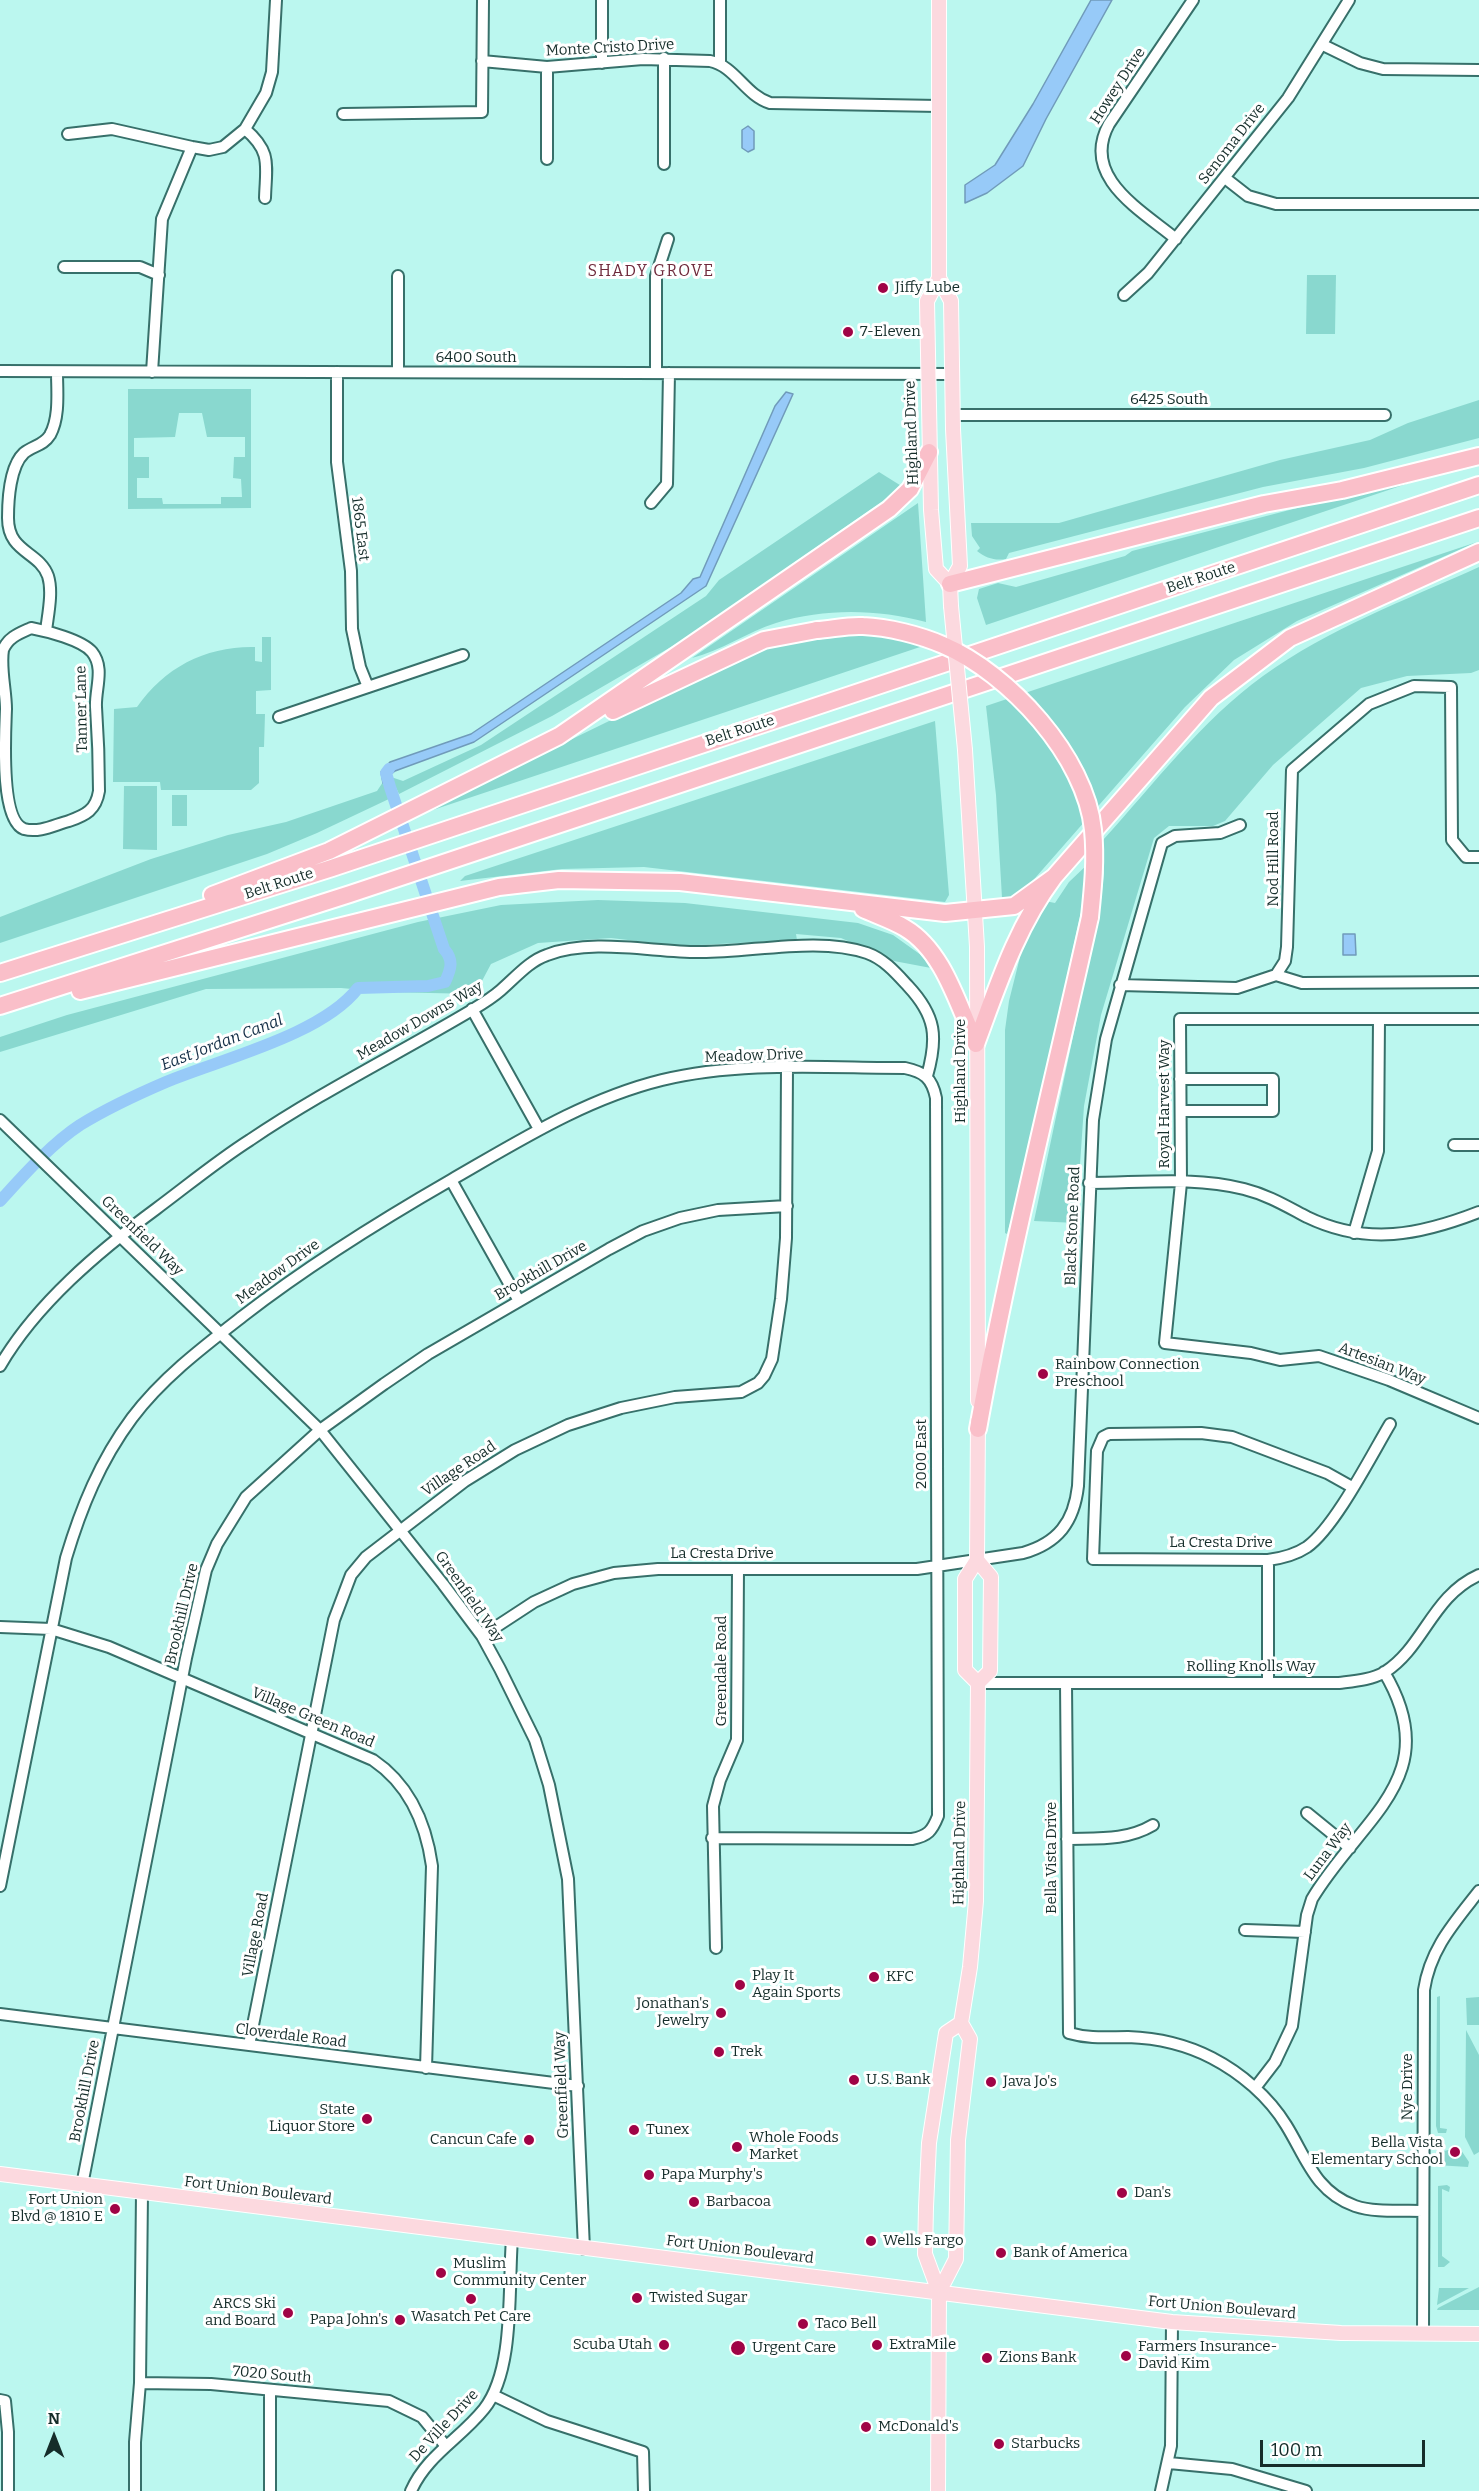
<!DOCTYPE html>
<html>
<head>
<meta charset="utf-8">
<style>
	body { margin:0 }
	#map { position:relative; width:1479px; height:2491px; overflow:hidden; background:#bbf7ef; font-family:Bitter,serif }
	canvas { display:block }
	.north { position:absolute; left:24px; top:2407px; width:60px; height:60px; -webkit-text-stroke:4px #fff; paint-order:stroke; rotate:0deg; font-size:16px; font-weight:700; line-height:24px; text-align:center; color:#152d2a }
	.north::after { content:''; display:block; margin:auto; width:21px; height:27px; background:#152d2a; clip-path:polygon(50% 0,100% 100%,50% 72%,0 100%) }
	.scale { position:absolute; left:1260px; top:2440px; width:165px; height:27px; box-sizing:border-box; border:3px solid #152d2a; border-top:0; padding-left:8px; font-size:18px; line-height:21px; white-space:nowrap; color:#152d2a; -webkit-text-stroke:4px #fff; paint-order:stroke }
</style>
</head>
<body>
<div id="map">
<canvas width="1479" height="2491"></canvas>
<div class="north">N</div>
<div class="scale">100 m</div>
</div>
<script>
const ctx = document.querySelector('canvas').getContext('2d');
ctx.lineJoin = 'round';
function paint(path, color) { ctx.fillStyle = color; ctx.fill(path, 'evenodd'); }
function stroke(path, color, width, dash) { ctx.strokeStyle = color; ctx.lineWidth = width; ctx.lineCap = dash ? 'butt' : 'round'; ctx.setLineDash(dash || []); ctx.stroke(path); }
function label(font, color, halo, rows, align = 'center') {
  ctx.font = font + ' Bitter,serif'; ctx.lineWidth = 6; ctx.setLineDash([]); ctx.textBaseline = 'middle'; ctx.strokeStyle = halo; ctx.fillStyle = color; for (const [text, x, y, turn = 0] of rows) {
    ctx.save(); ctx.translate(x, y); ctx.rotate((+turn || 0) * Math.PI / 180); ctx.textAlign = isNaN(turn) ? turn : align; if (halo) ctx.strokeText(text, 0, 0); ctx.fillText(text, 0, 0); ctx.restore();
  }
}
const green = new Path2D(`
	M1307 275H1336L1335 334H1306Z
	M128 389H251V508L128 509ZM179 413H202L207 437H245V457H234L233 478 241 479 242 497H221V504H163L162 498H137V478H149V457H134V438L175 437Z
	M1479 400V438L1364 468 1263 487 1009 553 1006 559C995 561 986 558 977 551L980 548 972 536 971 523H1059L1280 460 1370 440 1408 423Z
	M1466 464 986 625 977 598 979 589 998 583 1016 587 1125 556 1132 551Z
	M879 472 903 487 683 640 552 716 399 794 391 777 403 781 481 745 706 596 719 580Z
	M918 503 926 622C877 609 825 608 776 623 747 632 721 651 692 658Z
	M1477 542 1297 621 1234 660 1185 707 1029 885 1009 899 1002 898 996 795 986 706Z
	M1479 567V670L1471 673 1407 676 1361 688 1273 765 1225 821 1213 826H1169L1154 838 1101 1015 1084 1106 1076 1223 1034 1221 1100 909 1104 873 1103 840C1154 784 1202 720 1263 676 1328 629 1406 600 1479 567Z
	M825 628 922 637 923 646 415 816 750 652Z
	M262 637H271V690L256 691V714H265L264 747H259V783L251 790H161L160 782H113L114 709 137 707C165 667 206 646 255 647V661L262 662Z
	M935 721 949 895 945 902 644 867 562 869 460 881 465 876Z
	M385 779 391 798 317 833 267 854 0 943V917L151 859 228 835 286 822 377 791Z
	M124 786H157V850L123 849Z
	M172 795H187V826H172Z
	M1089 863 1087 887C1059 1002 1042 1120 1007 1234L1005 1233V1030L1009 1001 1020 957 1018 955 1045 901 1055 903 1069 882Z
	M598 900 685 903 858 923 893 935 921 955 931 968 894 961 841 938 796 934 797 940 679 946 611 938 538 943 491 964 475 994 385 992 341 988 206 989 0 1052V1037L67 1015 418 922 501 905Z
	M1440 1996V2128L1447 2129 1446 2133H1438L1436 2126 1437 1997Z
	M1479 1997V2025H1467L1466 1998Z
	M1466 2030 1479 2055V2152L1474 2155 1465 2137Z
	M1459 2147 1469 2162 1468 2167 1436 2165 1437 2153Z
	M1447 2185 1450 2187 1449 2192 1442 2189V2256L1450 2262 1444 2267H1438V2186Z
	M1479 2287V2310H1437L1438 2308Z
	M1439 2288H1469L1437 2305Z`);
const water = new Path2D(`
	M1091 0H1112L1046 119 1023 166 987 193 965 203V185L995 165 1033 104Z
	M748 126 754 131V149L748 152 742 148V130Z
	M786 392 793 394 706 586 474 742 395 771 390 775 392 782 383 783 381 772 390 762 471 734 681 593 693 579 700 577 775 406Z
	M1343 934H1355L1356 955H1343Z`);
const canal = new Path2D(`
	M0 1201C23 1176 51 1144 80 1125 106 1109 138 1094 166 1082 221 1059 322 1035 358 988L428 986 445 982C451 969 454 960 444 949L390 787 386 773 389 769`);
const minor = new Path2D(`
	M720 0V63
	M1323 45 1360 63 1383 69 1479 70
	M664 58V164
	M482 61 547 67 643 59 710 61C735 66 745 95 770 103L939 106
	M602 63V0
	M343 114 482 112 483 0
	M245 129C272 152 266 165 265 198
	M68 134 112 129 192 147 209 150 223 147 245 129 266 93 272 72 276 0
	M547 159V67
	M1225 178 1248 196 1276 204H1479
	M1176 239C1141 210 1080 177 1109 124L1193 0
	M64 267H140L159 275
	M1124 295 1148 273 1288 98 1349 0
	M0 371 951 374
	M152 372 162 219 192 147
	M337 372V462L351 571 352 629 360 667 368 687
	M398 372V276
	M656 373V276L668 239
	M952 415H1385
	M651 503 667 484 669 373
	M31 628C47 631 82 640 92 652 105 668 95 689 96 707 98 735 99 763 99 791 96 810 86 815 69 821 54 825 40 833 24 829 0 820 5 736 6 709 6 691 0 668 3 650 8 637 20 633 31 628Z
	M46 631C48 614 53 592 48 576 39 551 8 553 8 518 8 500 10 466 24 453 33 446 44 445 50 435 60 417 57 391 57 372
	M279 717 463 655
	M1276 975 1302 983 1479 982
	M1120 985 1237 988 1276 975 1285 961 1287 947 1292 770 1369 704 1414 686 1451 687 1452 840 1466 857H1479
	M472 1009 539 1129
	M1479 1019H1180L1181 1183 1165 1343 1251 1353 1280 1360 1319 1356 1389 1380 1479 1418
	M1180 1079H1273V1111H1181
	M0 1120 320 1430 443 1584 482 1636 500 1669 535 1740 549 1785 568 1879 584 2249
	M1454 1145H1479
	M451 1180 519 1301
	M1089 1183C1139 1183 1195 1176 1244 1189 1268 1195 1286 1206 1307 1217 1367 1246 1420 1235 1479 1212
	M1354 1233 1378 1151 1379 1019
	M0 1366C36 1304 99 1251 156 1209 187 1186 217 1161 250 1140 321 1092 398 1054 472 1010 482 1004 492 998 501 990 515 978 529 961 547 955 591 938 652 952 698 952 750 953 818 936 867 953 884 959 896 973 908 986 936 1016 938 1037 927 1076
	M1352 1487 1327 1473 1232 1437 1201 1433 1109 1434 1103 1437 1097 1451 1093 1559 1268 1560C1283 1558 1295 1555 1307 1547 1335 1527 1371 1456 1390 1424
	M1268 1560V1682
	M0 1627 51 1629 109 1647 373 1760C410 1785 426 1823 432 1866L426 2068
	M482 1636 534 1602 573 1584 614 1573 658 1569H917L1023 1553C1058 1543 1074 1522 1078 1486L1093 1120 1106 1039 1162 843 1175 836 1220 833 1240 825
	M978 1683H1339C1355 1681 1371 1680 1385 1672 1424 1647 1432 1596 1479 1575
	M1066 1683 1069 2033C1089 2039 1108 2037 1128 2037 1157 2038 1187 2045 1212 2058 1241 2073 1269 2097 1286 2125 1306 2157 1315 2192 1355 2206 1376 2213 1401 2210 1423 2211
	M1307 1813 1350 1848
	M1067 1839C1097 1838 1126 1841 1153 1825
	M0 1886 66 1558C81 1508 100 1461 132 1418 162 1378 203 1347 243 1316 309 1265 378 1222 451 1180 519 1141 585 1099 662 1080 741 1061 825 1068 905 1068 924 1072 932 1078 936 1098L938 1816C932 1831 928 1836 912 1839L712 1838
	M1245 1930 1305 1932
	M716 1948 713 1806 720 1780 737 1740 738 1569
	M0 2014 578 2086
	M249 2045 334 1620 351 1575 366 1557 465 1481 515 1450 568 1425 621 1408 675 1397 741 1392 758 1383 764 1376 772 1359 781 1299 786 1238 787 1068
	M1255 2088 1275 2062 1292 2026 1307 1915 1312 1899C1360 1818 1447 1777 1384 1672
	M82 2185 186 1658 206 1570 217 1544 246 1497 320 1430 384 1384 428 1354 609 1249 643 1231 680 1218 718 1210 787 1206
	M1423 2334 1424 1990C1430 1949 1454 1923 1479 1891
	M140 2383 211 2384 389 2401 422 2417 445 2445
	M270 2390V2491
	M493 2395 547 2421 643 2452 644 2491
	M0 2400 5 2401 8 2432V2491
	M1169 2463 1232 2469 1306 2491
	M135 2491V2442L140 2383 142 2193
	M411 2491C427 2455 460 2439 484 2409 515 2370 508 2288 512 2239
	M1161 2491 1171 2446 1172 2322`);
const major = new Path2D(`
	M939 0V278L927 301 931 510 936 569 950 584
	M939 278 951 301 953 429 960 566 950 584 951 606
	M965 750 977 947 978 1401
	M978 1683 965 1670V1579L977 1560 978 1421
	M0 2174 1172 2322 1341 2333 1479 2334
	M939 2292 956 2259 958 2140 970 2039 961 2023 970 1967 976 1901 978 1683 990 1671 991 1577 977 1560
	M938 2491 939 2292 925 2254 926 2207 929 2143 946 2033 961 2023`);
const highway = new Path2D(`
	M950 584 1264 504 1342 490 1479 456
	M613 711 764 640 817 630
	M212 895 329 851 559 736 889 509 910 489 929 452
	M863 909C876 915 892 920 905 928 944 951 958 1006 976 1044
	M0 973 332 868 1479 485
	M80 991 499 887 559 880 680 882 945 913 1014 906 1054 877
	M0 1006 350 894 1479 518
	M976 1044C998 985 1016 928 1054 877L1211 698 1290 638 1479 552
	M978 1429C1009 1257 1052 1087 1090 917`);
const majorBridge = new Path2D(`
	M951 606 965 750`);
const highwayBridge = new Path2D(`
	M817 630C832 629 848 625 863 626 888 627 920 635 943 645 1009 673 1086 757 1093 830 1096 859 1093 888 1090 917`);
const markers = [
	[883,288,6,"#a00446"],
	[848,332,6,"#a00446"],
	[1043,1374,6,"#a00446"],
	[874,1977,6,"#a00446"],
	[740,1985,6,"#a00446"],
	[721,2013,6,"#a00446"],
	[719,2052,6,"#a00446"],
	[854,2080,6,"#a00446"],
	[991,2082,6,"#a00446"],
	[367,2119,6,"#a00446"],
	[634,2130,6,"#a00446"],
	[529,2140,6,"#a00446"],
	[737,2147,6,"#a00446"],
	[1455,2152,6,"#a00446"],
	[649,2175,6,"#a00446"],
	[1122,2193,6,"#a00446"],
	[694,2202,6,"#a00446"],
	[115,2209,6,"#a00446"],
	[871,2241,6,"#a00446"],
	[1001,2253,6,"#a00446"],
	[441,2273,6,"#a00446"],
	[637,2298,6,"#a00446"],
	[471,2299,6,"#a00446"],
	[288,2313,6,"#a00446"],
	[400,2320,6,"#a00446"],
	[803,2324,6,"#a00446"],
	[664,2345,6,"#a00446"],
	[877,2345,6,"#a00446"],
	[738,2348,8,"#a00446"],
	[1126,2356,6,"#a00446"],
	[987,2358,6,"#a00446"],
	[866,2427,6,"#a00446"],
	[999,2444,6,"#a00446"]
];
const streetNames = [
	["Monte Cristo Drive",610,48,-3],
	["Howey Drive",1118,86,-57],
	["Senoma Drive",1232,144,-52],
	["6400 South",476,358],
	["6425 South",1169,400],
	["Highland Drive",912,433,-92],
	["1865 East",360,529,83],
	["Belt Route",1201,578,-18],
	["Tanner Lane",82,709,-91],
	["Belt Route",740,731,-18],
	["Nod Hill Road",1274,859,-90],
	["Belt Route",279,884,-18],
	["Meadow Downs Way",420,1021,-30],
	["Meadow Drive",754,1056,-2],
	["Highland Drive",961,1071,-90],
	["Royal Harvest Way",1165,1104,-90],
	["Black Stone Road",1073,1226,-88],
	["Greenfield Way",142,1236,44],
	["Brookhill Drive",541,1271,-30],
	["Meadow Drive",278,1272,-36],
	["Artesian Way",1382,1364,21],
	["2000 East",922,1454,-90],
	["Village Road",459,1469,-34],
	["La Cresta Drive",1221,1543],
	["La Cresta Drive",722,1554],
	["Greenfield Way",469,1597,55],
	["Brookhill Drive",182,1614,-77],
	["Rolling Knolls Way",1251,1667],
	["Greendale Road",722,1671,-90],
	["Village Green Road",313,1718,23],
	["Luna Way",1328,1852,-53],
	["Highland Drive",960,1853,-89],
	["Bella Vista Drive",1052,1858,-90],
	["Village Road",256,1935,-79],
	["Cloverdale Road",291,2036,7],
	["Greenfield Way",562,2085,-92],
	["Nye Drive",1408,2087,-90],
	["Brookhill Drive",85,2091,-79],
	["Fort Union Boulevard",258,2191,7],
	["Fort Union Boulevard",740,2250,7],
	["Fort Union Boulevard",1222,2308,5],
	["7020 South",272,2375,5],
	["De Ville Drive",444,2426,-47]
];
const poiNames = [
	["Jiffy Lube",895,288],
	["7-Eleven",860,332],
	["Rainbow Connection",1055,1365],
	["Preschool",1055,1382],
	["Play It",752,1976],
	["Again Sports",752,1993],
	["KFC",886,1977],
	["Jonathan's",709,2004,"right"],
	["Jewelry",709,2021,"right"],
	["Trek",731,2052],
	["U.S. Bank",866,2080],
	["Java Jo's",1003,2082],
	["State",355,2110,"right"],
	["Liquor Store",355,2127,"right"],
	["Tunex",646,2130],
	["Whole Foods",749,2138],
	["Market",749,2155],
	["Cancun Cafe",517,2140,"right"],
	["Bella Vista",1443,2143,"right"],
	["Elementary School",1443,2160,"right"],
	["Papa Murphy's",661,2175],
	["Dan's",1134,2193],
	["Fort Union",103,2200,"right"],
	["Blvd @ 1810 E",103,2217,"right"],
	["Barbacoa",706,2202],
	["Wells Fargo",883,2241],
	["Bank of America",1013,2253],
	["Muslim",453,2264],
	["Community Center",453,2281],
	["Twisted Sugar",649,2298],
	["ARCS Ski",276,2304,"right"],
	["and Board",276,2321,"right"],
	["Wasatch Pet Care",471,2317,"center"],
	["Papa John's",388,2320,"right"],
	["Taco Bell",815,2324],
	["Scuba Utah",652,2345,"right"],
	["ExtraMile",889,2345],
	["Farmers Insurance-",1138,2347],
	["David Kim",1138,2364],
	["Urgent Care",752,2348],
	["Zions Bank",999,2358],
	["McDonald's",878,2427],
	["Starbucks",1011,2444]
];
const neighbourhoodNames = [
	["SHADY GROVE",651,272]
];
const waterNames = [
	["East Jordan Canal",222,1043,-21]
];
paint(green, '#89d8cf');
paint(water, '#97caf8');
stroke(water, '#709bba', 1.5);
stroke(canal, '#97caf8', 12);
stroke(minor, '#37706a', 14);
stroke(major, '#fff', 16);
stroke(highway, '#fff', 20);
stroke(minor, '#fff', 10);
stroke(major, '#fcd9df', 14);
stroke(highway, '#fabfc9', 16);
stroke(majorBridge, '#fff', 16, []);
stroke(highwayBridge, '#fff', 20, []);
stroke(majorBridge, '#fcd9df', 14);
stroke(highwayBridge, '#fabfc9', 16);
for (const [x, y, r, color] of markers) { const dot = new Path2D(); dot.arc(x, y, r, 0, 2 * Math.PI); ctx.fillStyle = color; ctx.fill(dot); stroke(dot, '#fff', 2); }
label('15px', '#152d2a', '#fff', streetNames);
label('15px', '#152d2a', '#fff', poiNames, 'left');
ctx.letterSpacing = '1.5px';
label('16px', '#6e293b', '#fff', neighbourhoodNames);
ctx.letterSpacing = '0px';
label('italic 16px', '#132e46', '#fff', waterNames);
</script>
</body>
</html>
